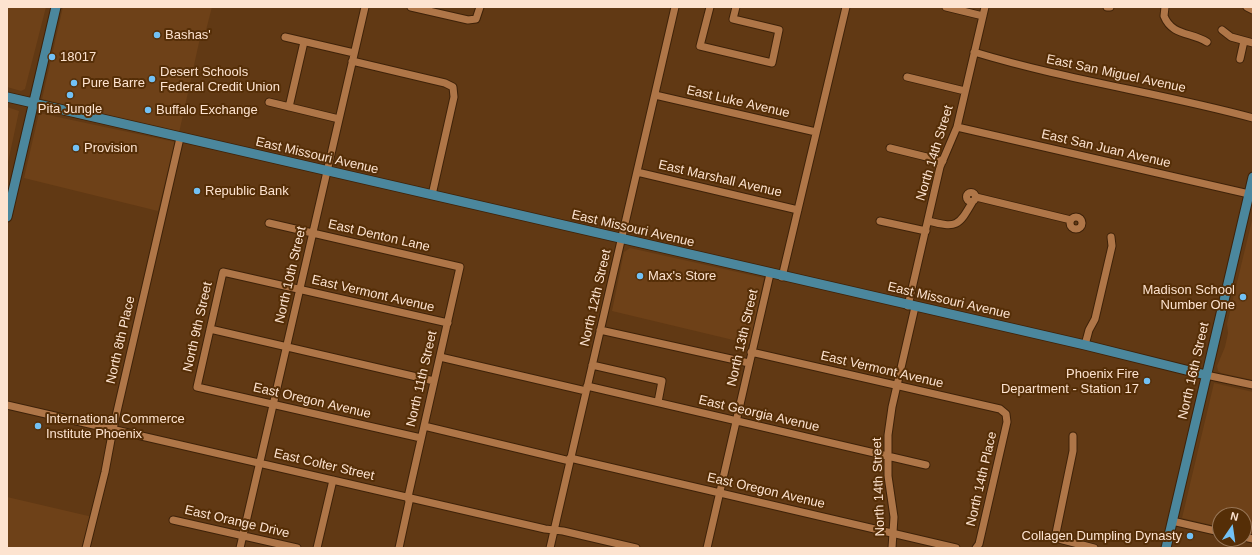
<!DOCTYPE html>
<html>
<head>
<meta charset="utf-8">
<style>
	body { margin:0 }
	#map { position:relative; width:1260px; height:555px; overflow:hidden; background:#613914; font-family:Helvetica,sans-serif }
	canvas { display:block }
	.frame { position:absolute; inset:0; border:8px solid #fde3d0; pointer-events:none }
	.north { position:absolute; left:1212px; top:507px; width:40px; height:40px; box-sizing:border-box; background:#552e07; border:1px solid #987657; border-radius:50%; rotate:13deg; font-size:11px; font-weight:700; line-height:16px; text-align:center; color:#fde3d0 }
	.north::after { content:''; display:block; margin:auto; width:14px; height:18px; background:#72c1f5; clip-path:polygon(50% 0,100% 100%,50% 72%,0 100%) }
</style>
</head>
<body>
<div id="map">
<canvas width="1260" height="555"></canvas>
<div class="frame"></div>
<div class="north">N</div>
</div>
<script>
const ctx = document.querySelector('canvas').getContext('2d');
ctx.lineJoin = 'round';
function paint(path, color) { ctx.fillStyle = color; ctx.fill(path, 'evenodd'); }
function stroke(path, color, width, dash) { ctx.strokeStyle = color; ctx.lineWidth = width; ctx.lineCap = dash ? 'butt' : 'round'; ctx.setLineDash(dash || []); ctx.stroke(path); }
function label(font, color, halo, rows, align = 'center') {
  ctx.font = font + ' Helvetica,sans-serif'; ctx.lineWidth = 4; ctx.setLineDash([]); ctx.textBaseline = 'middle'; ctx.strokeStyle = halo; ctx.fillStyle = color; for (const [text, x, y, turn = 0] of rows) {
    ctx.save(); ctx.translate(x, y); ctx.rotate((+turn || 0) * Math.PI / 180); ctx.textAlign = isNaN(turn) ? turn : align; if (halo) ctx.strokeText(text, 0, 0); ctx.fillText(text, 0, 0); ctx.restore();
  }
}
const built = new Path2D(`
	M7 7H46L25 89 21 91 7 87Z
	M63 7H212L204 38H200L179 133 42 99Z
	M7 107 19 111 7 167Z
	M39 113 175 142 158 211 24 178Z
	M1253 216V380L1221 373 1218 371 1217 366 1225 347 1228 333 1227 324Z
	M630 248 764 278 750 344 612 311 624 252Z
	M1214 383 1253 392 1252 534 1244 532V515H1220V527L1182 518Z
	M7 497 97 518 90 548H7Z`);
const minor = new Path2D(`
	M411 7 468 20 476 19 480 7
	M710 7 700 46 772 63 779 30 733 19 736 7
	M946 7 983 16
	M1107 7H1110
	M1165 7 1164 16C1172 36 1191 32 1207 42
	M1247 7 1253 10
	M1222 30 1231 37 1253 43
	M285 37 354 53
	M974 52C1066 80 1161 93 1253 118
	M1240 59 1244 41
	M352 61 445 83 453 87 454 97 432 195
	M907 77 965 91
	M655 95 816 132
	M269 102 339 119
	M289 107 304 42
	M957 127 1249 194
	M890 148 943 161
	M637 172 798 210
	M966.5 197a4.5 4.5 0 1 1 9 0a4.5 4.5 0 1 1-9 0Z
	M976 197 1071 220
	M1070 223a6 6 0 1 1 12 0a6 6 0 1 1-12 0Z
	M880 221 926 231
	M928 221C957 228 958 227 973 201
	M269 223 460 267 408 497 409 502 399 548
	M782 277 846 7
	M908 306 940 167 957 127 985 7
	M210 329 434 381
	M600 330 749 363
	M1085 345 1089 330 1095 319 1112 246 1111 237
	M751 352 1000 409 1006 414 1007 422 979 544 976 548
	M440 357 586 391
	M592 365 662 381 658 402
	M1206 375 1253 385
	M587 386 926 465
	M7 405 545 529 563 531 636 548
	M424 426 570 461
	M1073 436V451L1055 538 1094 548
	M421 438 197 387 223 272 448 323
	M570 458 956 548
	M173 520 297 548
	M1172 521 1220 532
	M1244 537 1253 539
	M86 548 105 472 113 429 180 138
	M240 548 365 7
	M317 548 333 480
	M550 548 675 7
	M707 548 770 274
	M892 548 894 517 888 476V435L892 407 915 307`);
const major = new Path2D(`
	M7 97 1085 345 1206 375
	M7 217 56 7
	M1166 548 1253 177`);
const markers = [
	[157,35,4,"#72c1f5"],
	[52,57,4,"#72c1f5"],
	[152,79,4,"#72c1f5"],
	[74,83,4,"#72c1f5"],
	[70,95,4,"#72c1f5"],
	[148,110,4,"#72c1f5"],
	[76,148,4,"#72c1f5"],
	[197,191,4,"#72c1f5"],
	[640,276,4,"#72c1f5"],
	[1243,297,4,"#72c1f5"],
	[1147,381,4,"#72c1f5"],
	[38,426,4,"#72c1f5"],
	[1190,536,4,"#72c1f5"]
];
const poiNames = [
	["Bashas'",165,35],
	["18017",60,57],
	["Desert Schools",160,72],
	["Federal Credit Union",160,87],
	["Pure Barre",82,83],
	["Pita Jungle",70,109,"center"],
	["Buffalo Exchange",156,110],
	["Provision",84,148],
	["Republic Bank",205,191],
	["Max's Store",648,276],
	["Madison School",1235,290,"right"],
	["Number One",1235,305,"right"],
	["Phoenix Fire",1139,374,"right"],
	["Department - Station 17",1139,389,"right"],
	["International Commerce",46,419],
	["Institute Phoenix",46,434],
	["Collagen Dumpling Dynasty",1182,536,"right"]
];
const streetNames = [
	["East San Miguel Avenue",1116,74,12],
	["East Luke Avenue",738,102,13],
	["East San Juan Avenue",1106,149,13],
	["North 14th Street",935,153,-73],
	["East Missouri Avenue",317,156,13],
	["East Marshall Avenue",720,179,13],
	["East Missouri Avenue",633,229,13],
	["East Denton Lane",379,236,13],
	["North 10th Street",291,275,-77],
	["East Vermont Avenue",373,294,13],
	["North 12th Street",596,298,-77],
	["East Missouri Avenue",949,301,13],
	["North 9th Street",198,327,-77],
	["North 13th Street",743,338,-77],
	["North 8th Place",121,340,-77],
	["East Vermont Avenue",882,370,13],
	["North 16th Street",1194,371,-77],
	["North 11th Street",422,379,-77],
	["East Oregon Avenue",312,401,13],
	["East Georgia Avenue",759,414,13],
	["East Colter Street",324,465,13],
	["North 14th Place",982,479,-77],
	["North 14th Street",879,487,-92],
	["East Oregon Avenue",766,491,13],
	["East Orange Drive",237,522,13]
];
paint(built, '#6e4118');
stroke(minor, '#3e2209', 9);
stroke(major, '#3e2209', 11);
stroke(minor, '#af7648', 7);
stroke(major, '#4b879d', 9);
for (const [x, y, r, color] of markers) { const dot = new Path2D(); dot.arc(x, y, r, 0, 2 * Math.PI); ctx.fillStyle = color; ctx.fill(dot); stroke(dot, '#552e07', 1.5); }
label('13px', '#fde3d0', '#552e07', poiNames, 'left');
label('13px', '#fde3d0', '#552e07', streetNames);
</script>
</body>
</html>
